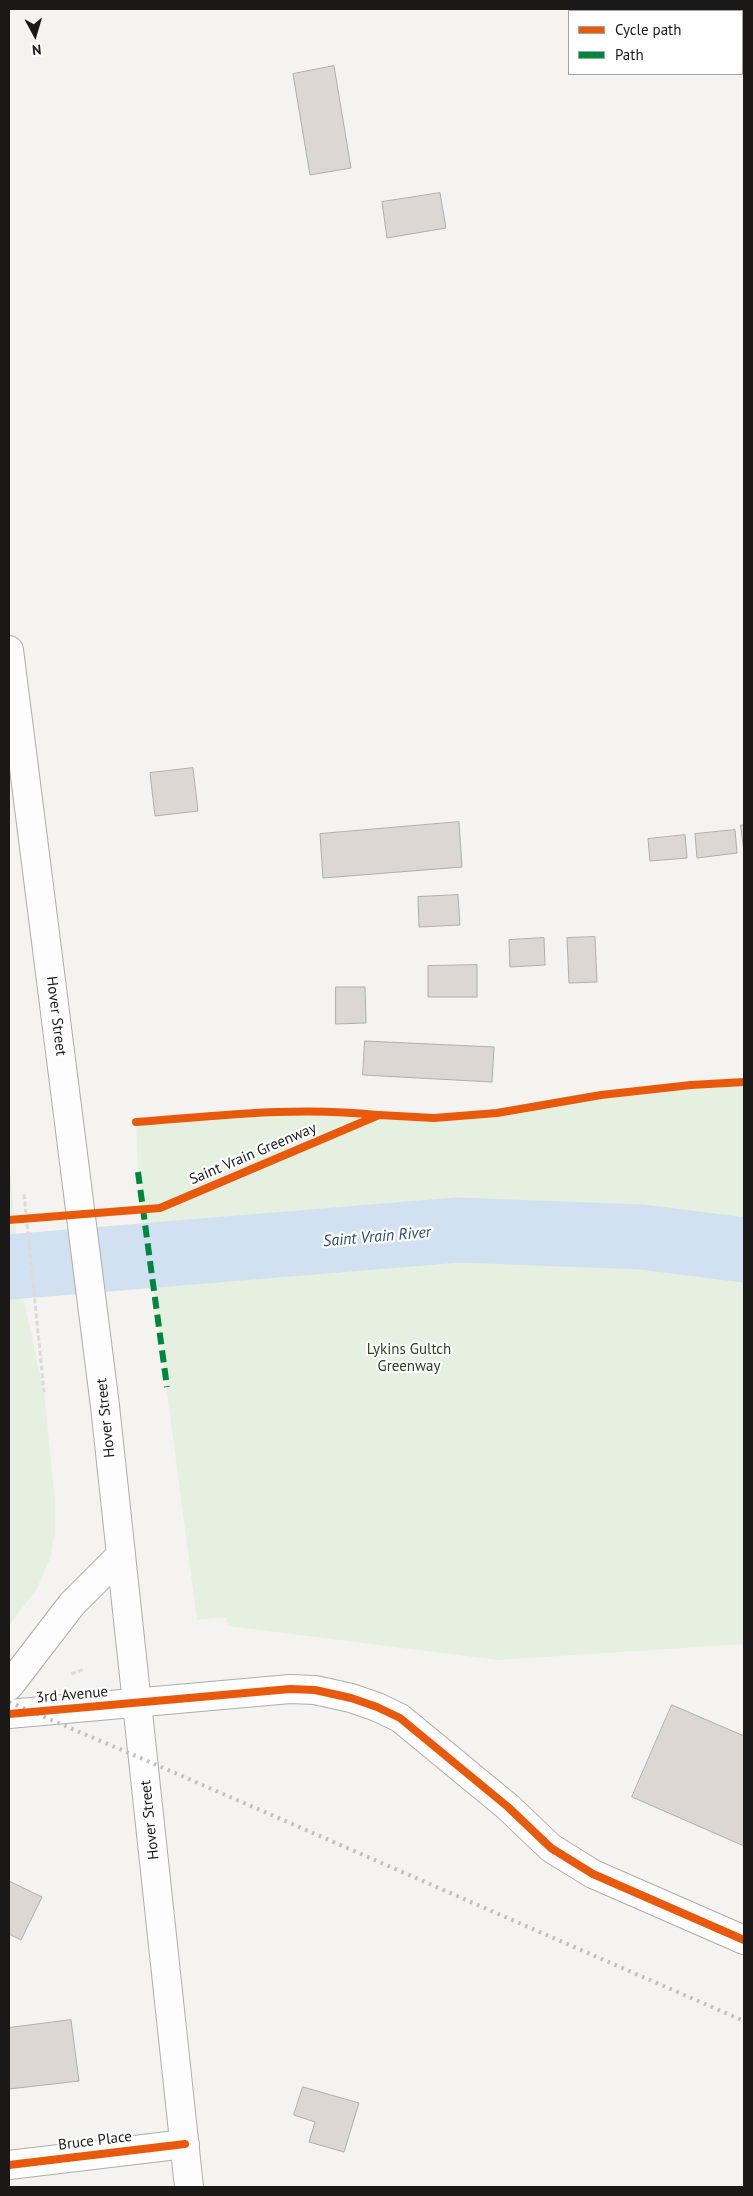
<!DOCTYPE html>
<html>
<head>
<meta charset="utf-8">
<style>
	body { margin:0 }
	#map { position:relative; width:753px; height:2196px; overflow:hidden; background:#f4f3f0; font-family:"PT Sans",sans-serif }
	canvas { display:block }
	.frame { position:absolute; inset:0; border:10px solid #1a1918; pointer-events:none }
	.legend { position:absolute; left:568px; top:10px; width:175px; height:65px; box-sizing:border-box; background:#fff; border:1px solid #a3a3a3; margin:0; padding:6px 9px; list-style:none; font-size:15px; color:#1a1918 }
	.legend li { display:flex; align-items:center; gap:10px; height:25px }
	.legend b { width:25px; border:1px solid #a3a3a3 }
	.north { position:absolute; left:10px; top:10px; width:50px; height:50px; -webkit-text-stroke:4px #fff; paint-order:stroke; rotate:174deg; font-size:14px; font-weight:700; line-height:20px; text-align:center; color:#1a1918 }
	.north::after { content:''; display:block; margin:auto; width:18px; height:22px; background:#1a1918; clip-path:polygon(50% 0,100% 100%,50% 72%,0 100%) }
</style>
</head>
<body>
<div id="map">
<canvas width="753" height="2196"></canvas>
<div class="frame"></div>
<ul class="legend">
<li><b style="height:6px;background:#e8590c"></b>Cycle path</li>
<li><b style="height:6px;background:#00873e"></b>Path</li>
</ul>
<div class="north">N</div>
</div>
<script>
const ctx = document.querySelector('canvas').getContext('2d');
ctx.lineJoin = 'round';
function paint(path, color) { ctx.fillStyle = color; ctx.fill(path, 'evenodd'); }
function stroke(path, color, width, dash) { ctx.strokeStyle = color; ctx.lineWidth = width; ctx.lineCap = dash ? 'butt' : 'round'; ctx.setLineDash(dash || []); ctx.stroke(path); }
function label(font, color, halo, rows, align = 'center') {
  ctx.font = font + ' "PT Sans",sans-serif'; ctx.lineWidth = 4.5; ctx.setLineDash([]); ctx.textBaseline = 'middle'; ctx.strokeStyle = halo; ctx.fillStyle = color; for (const [text, x, y, turn = 0] of rows) {
    ctx.save(); ctx.translate(x, y); ctx.rotate((+turn || 0) * Math.PI / 180); ctx.textAlign = isNaN(turn) ? turn : align; if (halo) ctx.strokeText(text, 0, 0); ctx.fillText(text, 0, 0); ctx.restore();
  }
}
const green = new Path2D(`
	M744 1082V1644L498 1660 228 1626 226 1617 197 1620 138 1172 136 1122 299 1110 340 1111 434 1118 497 1113 601 1095 691 1085Z
	M9 1160 22 1292 44 1392 55 1502V1532L50 1559 37 1588 9 1626Z`);
const river = new Path2D(`
	M9 1267 458 1230 642 1237 744 1250`);
const building = new Path2D(`
	M334 66 351 168 310 175 293 74Z
	M440 193 446 228 387 238 382 202Z
	M193 768 198 811 155 816 150 773Z
	M459 822 462 867 323 878 320 834Z
	M741 825H744V852Z
	M735 830 737 853 697 858 695 834Z
	M685 835 687 858 650 861 648 839Z
	M458 895 460 925 419 927 418 897Z
	M595 937 597 982 569 983 567 938Z
	M544 938 545 965 510 967 509 940Z
	M477 965V997H428V966Z
	M336 987H365L366 1023 336 1024Z
	M365 1041 494 1047 492 1082 363 1075Z
	M672 1705 744 1736V1846L632 1797Z
	M9 1881 42 1897 21 1940 9 1934Z
	M71 2020 79 2081 9 2089V2028Z
	M303 2087 359 2103 344 2152 309 2142 315 2122 294 2115Z`);
const path = new Path2D(`
	M24 1194 44 1392
	M71 1674 84 1669`);
const minor = new Path2D(`
	M9 2165 185 2144`);
const tertiary = new Path2D(`
	M9 1686 72 1604 121 1555
	M9 1714 290 1689 315 1690 351 1698 377 1707 400 1718 508 1807 551 1848 593 1874 744 1940`);
const secondary = new Path2D(`
	M9 650 105 1406 189 2187`);
const rail = new Path2D(`
	M9 1702 143 1759 744 2021`);
const quiet = new Path2D(`
	M138 1172 167 1387`);
const cycleway = new Path2D(`
	M136 1122C216 1116 297 1106 377 1115
	M9 1220 160 1208 379 1115 434 1118 497 1113 601 1095 691 1085 744 1082
	M9 1714 290 1689 315 1690 351 1698 377 1707 400 1718 508 1807 551 1848 593 1874 744 1940
	M9 2165 185 2144`);
const streetNames = [
	["Hover Street",56,1016,83],
	["Saint Vrain Greenway",253,1154,-23],
	["Hover Street",106,1418,-96],
	["3rd Avenue",72,1695,-5],
	["Hover Street",150,1820,-96],
	["Bruce Place",95,2141,-7]
];
const parkNames = [
	["Lykins Gultch",409,1350],
	["Greenway",409,1367]
];
const waterNames = [
	["Saint Vrain River",377,1237,-5]
];
paint(green, '#e6f0e1');
stroke(river, '#d1e1f1', 65);
paint(building, '#ddd7d3');
stroke(building, '#afaeac', 1);
stroke(minor, '#aeadab', 30);
stroke(tertiary, '#aeadab', 30);
stroke(secondary, '#aeadab', 30);
stroke(path, '#dbdbdb', 3, [5, 2.5]);
stroke(minor, '#fdfdfd', 28);
stroke(tertiary, '#fdfdfd', 28);
stroke(secondary, '#fdfdfd', 28);
stroke(rail, '#c1c0c0', 4, [2.5, 5]);
stroke(quiet, '#00873e', 6, [12, 6]);
stroke(cycleway, '#e8590c', 8);
label('15px', '#1a1918', '#fff', streetNames);
label('15px', '#27451e', '#fff', parkNames);
label('italic 16px', '#284d6f', '#fff', waterNames);
</script>
</body>
</html>
